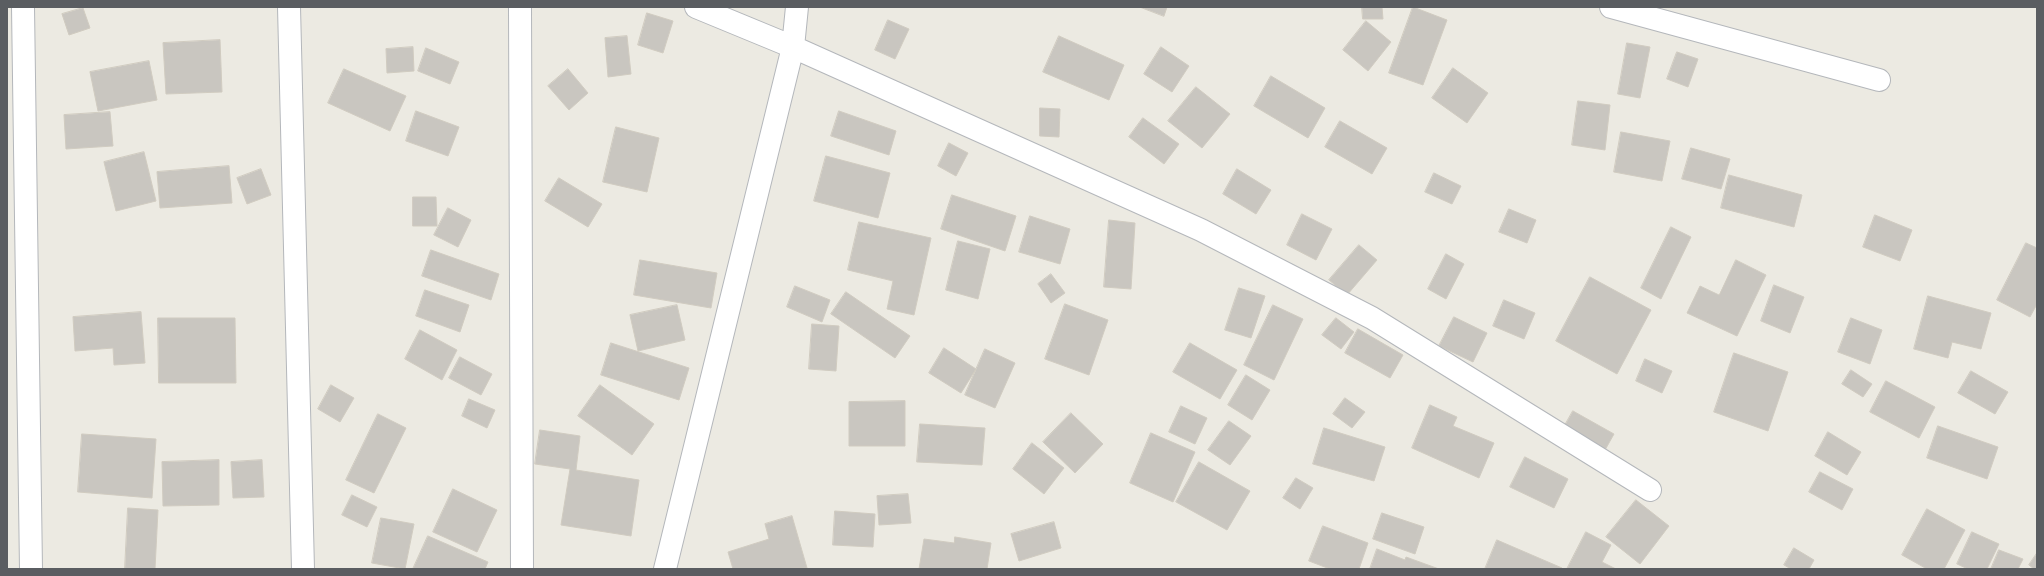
<!DOCTYPE html>
<html>
<head>
<meta charset="utf-8">
<style>
	body { margin:0 }
	#map { position:relative; width:2044px; height:576px; overflow:hidden; background:#eceae2; font-family:"Work Sans",sans-serif }
	canvas { display:block }
	.frame { position:absolute; inset:0; border:8px solid #5a5d61; pointer-events:none }
</style>
</head>
<body>
<div id="map">
<canvas width="2044" height="576"></canvas>
<div class="frame"></div>
</div>
<script>
const ctx = document.querySelector('canvas').getContext('2d');
ctx.lineJoin = 'round';
function paint(path, color) { ctx.fillStyle = color; ctx.fill(path, 'evenodd'); }
function stroke(path, color, width, dash) { ctx.strokeStyle = color; ctx.lineWidth = width; ctx.lineCap = dash ? 'butt' : 'round'; ctx.setLineDash(dash || []); ctx.stroke(path); }
const building = new Path2D(`
	M1140 7H1167L1164 16Z
	M1362 7H1382L1383 19H1363Z
	M1413 7 1447 20 1423 85 1389 73Z
	M83 8 90 28 69 35 62 14Z
	M647 13 673 21 663 53 638 45Z
	M888 20 909 29 895 59 875 50Z
	M1366 21 1391 42 1368 71 1343 50Z
	M627 36 631 74 608 77 605 38Z
	M1059 36 1124 65 1109 100 1043 72Z
	M220 40 222 92 166 94 163 43Z
	M1627 43 1650 47 1640 98 1618 94Z
	M413 47 414 71 387 73 386 49Z
	M1161 47 1189 66 1172 92 1144 74Z
	M426 48 459 62 450 84 418 71Z
	M1677 52 1698 59 1688 87 1667 79Z
	M149 61 157 100 98 111 90 72Z
	M1453 68 1488 93 1467 123 1432 98Z
	M344 69 406 96 390 131 328 103Z
	M568 69 588 93 569 110 548 86Z
	M1271 76 1325 108 1308 138 1254 106Z
	M1196 87 1230 114 1202 148 1168 121Z
	M1578 101 1610 105 1605 150 1572 145Z
	M1040 108 1060 109 1059 137 1040 136Z
	M416 111 459 127 448 156 406 141Z
	M839 111 896 131 889 155 831 136Z
	M110 112 113 146 66 149 64 115Z
	M1143 118 1179 144 1164 164 1129 137Z
	M1340 121 1387 148 1372 174 1325 147Z
	M616 127 659 138 647 192 603 182Z
	M1621 132 1670 141 1662 181 1614 172Z
	M949 143 968 153 956 176 938 166Z
	M1691 148 1730 159 1721 189 1682 179Z
	M144 152 156 201 116 211 104 162Z
	M826 156 890 173 878 218 814 201Z
	M229 166 232 203 160 208 157 172Z
	M261 169 271 195 247 204 237 178Z
	M1237 169 1271 190 1256 214 1223 194Z
	M1434 173 1461 186 1452 204 1425 192Z
	M1729 175 1802 195 1794 227 1721 208Z
	M559 178 602 204 588 227 545 201Z
	M952 195 1016 216 1005 251 941 229Z
	M413 197H436L437 226H413Z
	M448 208 471 220 458 247 434 235Z
	M1509 209 1536 220 1527 243 1499 232Z
	M1302 214 1332 229 1316 260 1287 245Z
	M1875 215 1912 230 1900 261 1863 247Z
	M1030 216 1070 229 1060 264 1019 252Z
	M1109 220 1135 223 1131 289 1104 287Z
	M859 222 931 238 914 315 887 309 893 281 848 270Z
	M1671 227 1691 237 1661 299 1641 288Z
	M958 241 990 249 978 299 946 290Z
	M2026 243 2037 248V304L2030 317 1997 300Z
	M1359 245 1377 260 1347 295 1329 280Z
	M431 250 499 274 491 300 422 276Z
	M1446 254 1464 264 1446 299 1428 289Z
	M640 260 717 273 711 308 634 295Z
	M1736 260 1766 275 1737 336 1687 313 1700 286 1719 295Z
	M1051 274 1065 293 1051 303 1038 284Z
	M1590 277 1651 310 1617 374 1556 341Z
	M1774 285 1804 297 1790 333 1761 321Z
	M795 286 830 300 822 322 787 307Z
	M1239 288 1265 296 1251 338 1225 330Z
	M425 290 469 305 460 332 416 316Z
	M846 292 910 336 895 358 831 314Z
	M1928 296 1991 313 1981 349 1952 342 1948 358 1914 349Z
	M1504 300 1535 313 1524 339 1493 326Z
	M1065 304 1108 320 1089 375 1045 359Z
	M677 305 685 340 638 351 630 315Z
	M1273 305 1303 319 1274 380 1244 365Z
	M141 312 145 363 114 365 113 348 75 351 73 317Z
	M1454 317 1487 333 1473 362 1439 346Z
	M158 318H235L236 383H159Z
	M1336 318 1354 332 1341 349 1322 335Z
	M1851 318 1882 330 1870 364 1838 352Z
	M812 324 839 326 836 371 809 369Z
	M1358 329 1403 355 1390 378 1345 353Z
	M420 330 457 350 442 380 405 359Z
	M611 343 689 368 679 400 601 375Z
	M1190 343 1237 370 1220 399 1173 372Z
	M944 348 976 369 961 393 929 373Z
	M985 349 1015 363 995 408 965 395Z
	M1734 353 1788 372 1768 431 1714 412Z
	M460 357 492 374 481 395 449 378Z
	M1645 359 1672 371 1662 393 1636 381Z
	M1851 370 1872 384 1863 397 1842 384Z
	M1971 371 2008 392 1995 414 1958 393Z
	M1246 375 1270 390 1252 420 1228 405Z
	M1886 381 1935 407 1919 438 1870 412Z
	M331 385 354 398 340 422 318 409Z
	M600 385 654 424 632 455 578 416Z
	M1345 398 1365 412 1352 428 1333 414Z
	M469 399 495 410 487 428 462 416Z
	M905 401V446H849V402Z
	M1430 405 1457 417 1453 426 1494 443 1479 478 1412 448Z
	M1181 406 1207 418 1195 444 1169 432Z
	M1573 411 1614 434 1596 466 1555 443Z
	M1071 413 1103 444 1075 473 1043 442Z
	M378 414 406 428 374 493 346 480Z
	M1229 421 1251 436 1230 465 1208 450Z
	M920 424 985 428 982 465 917 462Z
	M1938 426 1998 447 1987 479 1927 458Z
	M1324 428 1385 447 1374 481 1313 464Z
	M540 430 580 436 576 470 639 480 631 536 561 525 570 469 535 464Z
	M1828 432 1861 452 1847 475 1815 456Z
	M1151 433 1195 452 1173 502 1130 483Z
	M82 434 156 439 152 498 78 492Z
	M1032 443 1064 468 1044 494 1013 469Z
	M1525 457 1568 479 1554 508 1510 487Z
	M219 460V505L163 506 162 462Z
	M262 460 264 497 233 498 231 462Z
	M1199 462 1250 491 1227 530 1176 502Z
	M1820 472 1853 489 1842 510 1809 492Z
	M1296 478 1313 488 1300 509 1283 498Z
	M453 489 497 510 477 552 433 532Z
	M908 494 911 523 879 525 877 496Z
	M352 495 377 507 367 527 342 515Z
	M1636 500 1669 526 1640 564 1606 537Z
	M128 508 158 510 155 569H125Z
	M1927 509 1965 530 1944 569H1927L1902 555Z
	M835 511 875 514 873 547 833 545Z
	M1382 513 1424 527 1415 554 1373 539Z
	M792 516 807 568 733 569 728 552 769 539 765 524Z
	M381 518 414 524 405 569 372 563Z
	M1054 522 1061 548 1019 561 1011 534Z
	M1323 526 1368 543 1359 569H1330L1309 561Z
	M1586 532 1611 545 1602 562 1616 569H1567Z
	M1972 532 1999 544 1987 569H1968L1957 564Z
	M428 536 488 562 485 569H413Z
	M955 537 991 543 987 569H919L924 539 954 543Z
	M1497 540 1562 568 1561 569H1485Z
	M1794 548 1814 560 1809 569H1791L1784 565Z
	M1377 549 1405 560 1406 557 1439 569H1370Z
	M1999 550 2023 559 2018 569H1991Z
	M2037 553V569H2034L2029 565Z`);
const minor = new Path2D(`
	M23 7 31 569
	M289 7 303 569
	M520 7 522 569
	M696 7 793 47 1201 230 1372 318 1650 490
	M1611 7 1879 80
	M665 569 793 47 797 7`);
paint(building, '#c9c6c0');
stroke(building, '#d0cbc0', 1);
stroke(minor, '#b4b7bb', 24);
stroke(minor, '#fff', 22);
</script>
</body>
</html>
